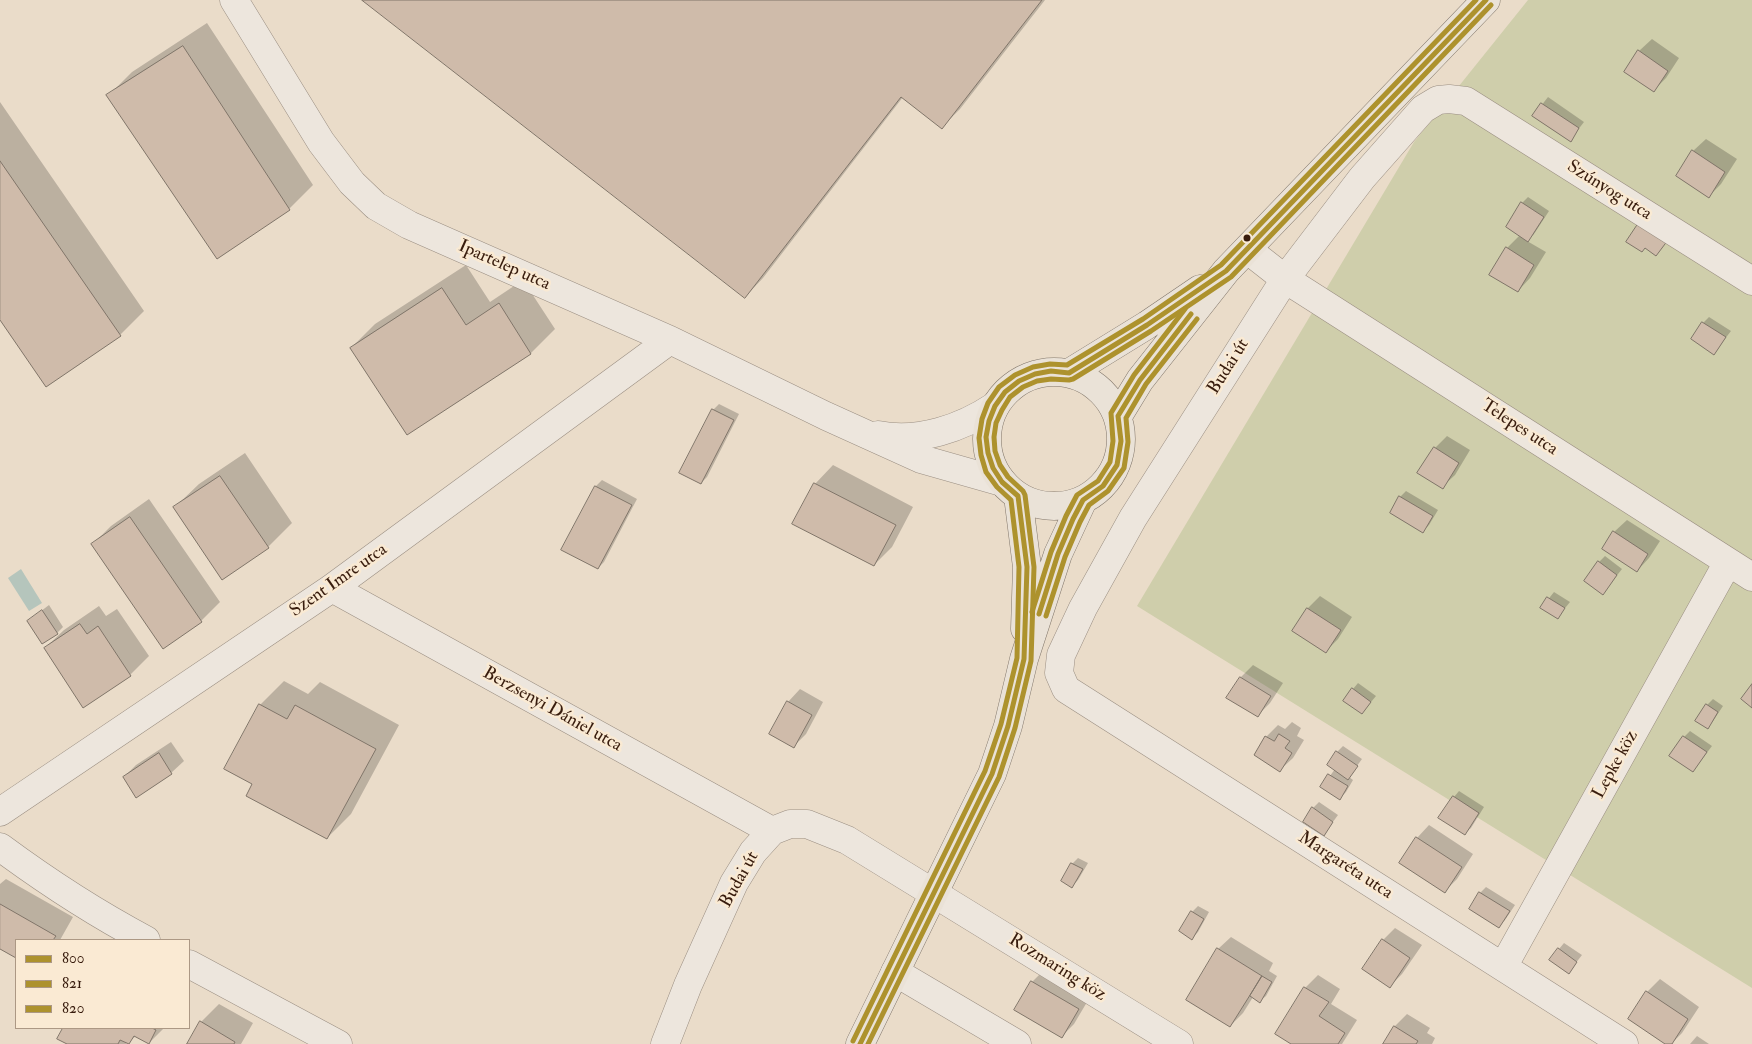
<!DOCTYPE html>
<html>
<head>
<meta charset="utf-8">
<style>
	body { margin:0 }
	#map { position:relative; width:1752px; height:1044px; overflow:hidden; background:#eadcc9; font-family:"IM FELL Double Pica",serif }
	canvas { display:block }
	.legend { position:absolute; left:15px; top:939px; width:175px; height:90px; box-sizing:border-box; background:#faead3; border:1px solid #ac9884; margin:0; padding:6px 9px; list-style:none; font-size:15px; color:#381c0d }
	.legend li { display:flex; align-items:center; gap:10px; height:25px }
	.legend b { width:25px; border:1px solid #ac9884 }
</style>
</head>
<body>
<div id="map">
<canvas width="1752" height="1044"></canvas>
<ul class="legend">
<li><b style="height:6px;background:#ad922d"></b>800</li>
<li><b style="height:6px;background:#ad922d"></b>821</li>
<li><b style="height:6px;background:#ad922d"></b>820</li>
</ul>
</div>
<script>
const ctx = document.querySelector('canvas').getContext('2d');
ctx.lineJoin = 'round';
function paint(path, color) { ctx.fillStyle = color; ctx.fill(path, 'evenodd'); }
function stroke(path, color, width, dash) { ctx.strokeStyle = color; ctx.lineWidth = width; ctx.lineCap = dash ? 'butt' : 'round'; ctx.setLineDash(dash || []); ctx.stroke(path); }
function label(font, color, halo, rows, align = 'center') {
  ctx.font = font + ' "IM FELL Double Pica",serif'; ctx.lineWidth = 5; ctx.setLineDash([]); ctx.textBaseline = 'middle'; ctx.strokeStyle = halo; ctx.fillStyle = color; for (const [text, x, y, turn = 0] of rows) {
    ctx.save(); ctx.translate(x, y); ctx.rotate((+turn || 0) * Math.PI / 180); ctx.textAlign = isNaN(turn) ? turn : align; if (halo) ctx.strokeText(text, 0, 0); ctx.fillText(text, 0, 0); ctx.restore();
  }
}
const green = new Path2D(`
	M1528 0H1752V988L1137 606 1414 142Z`);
const water = new Path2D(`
	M21 569 42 603 29 611 8 578Z`);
const shadow = new Path2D(`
	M364 0H1045L960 109 942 127 903 97 763 278 745 297Z
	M207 23 313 185 289 209 108 96 132 72Z
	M1652 39 1679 58 1666 78 1653 91 1639 51Z
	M1548 97 1584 122 1570 140 1534 115Z
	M0 102 144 311 120 335 0 317Z
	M1706 139 1737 159 1721 184 1709 196 1693 151Z
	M1528 197 1549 211 1534 234 1527 241 1546 252 1530 278 1518 291 1507 248 1520 235 1507 226 1522 203Z
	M466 265 490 302 523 280 555 329 531 353 407 434 351 348 375 324Z
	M1709 317 1731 331 1714 353 1693 339 1703 323Z
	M719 404 739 414 707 477 701 483 713 410Z
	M1447 436 1470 450 1455 475 1442 487 1435 448Z
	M245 453 292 523 268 547 175 507 199 484Z
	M833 465 913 507 892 547 874 565 815 484Z
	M602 480 637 499 604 562 598 568 563 549 596 486Z
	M1406 491 1438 510 1429 525 1423 531 1400 497Z
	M149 499 220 602 201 621 163 647 93 544 111 526Z
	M1627 520 1660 541 1649 558 1637 571 1614 532Z
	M1605 556 1622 569 1603 593 1599 562Z
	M1554 592 1570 602 1557 618 1542 607Z
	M1320 596 1352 617 1338 639 1326 651 1293 631 1308 608Z
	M49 605 63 627 57 633 28 621Z
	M99 606 106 616 117 609 149 656 130 675 45 648 64 630Z
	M1253 665 1283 683 1270 703 1257 716 1241 677Z
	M284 681 308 694 320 682 399 725 351 814 327 838 254 783 260 705Z
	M1358 683 1376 696 1362 713 1353 689Z
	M800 689 823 702 806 734 794 746 788 702Z
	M1713 699 1723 706 1713 721 1707 727V705Z
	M1292 722 1301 728 1297 736 1304 740 1293 758 1280 770 1266 737 1278 725 1285 729Z
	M1690 731 1712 746 1693 771 1684 737Z
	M171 742 184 761 171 773 124 777 136 765Z
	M1343 746 1362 759 1349 777 1353 780 1346 792 1340 798 1322 787 1335 769 1337 752Z
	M1459 791 1484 807 1471 828 1465 833 1454 797Z
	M1319 802 1338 815 1324 834 1313 808Z
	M1429 825 1473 854 1457 879 1445 891 1417 838Z
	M1078 858 1088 863 1078 880 1072 886V864Z
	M6 879 73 917 60 940H16V957L0 948V884Z
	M1486 887 1515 905 1505 920 1499 926 1471 908 1480 893Z
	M1198 906 1209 912 1198 932 1192 938V912Z
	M1395 928 1422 945 1402 974 1390 986 1383 940Z
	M1231 937 1273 963 1269 971 1277 976 1266 996 1260 1001 1253 997 1243 1013 1230 1026 1218 949Z
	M1564 943 1582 955 1568 973 1559 949Z
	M1044 970 1090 997 1074 1024 1062 1036 1032 982Z
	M1318 975 1340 989 1331 1004 1357 1020 1342 1044H1293L1305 988Z
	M1660 979 1699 1007 1682 1033 1671 1044H1668L1630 1018 1647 992Z
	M219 1004 253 1023 241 1044H188L201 1022Z
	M1407 1014 1430 1028 1427 1033 1435 1038 1432 1044H1384L1395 1026Z
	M65 1028H164L149 1043 136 1036 126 1044H69L59 1038Z
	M1697 1036 1709 1044H1690Z`);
const building = new Path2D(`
	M362 0H1042L942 129 901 97 745 298Z
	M183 46 290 210 217 259 106 95Z
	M1638 50 1668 71 1654 92 1624 72Z
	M1541 103 1579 128 1571 142 1532 116Z
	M1692 150 1725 172 1709 198 1676 176Z
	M0 161 121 336 46 387 0 320Z
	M1521 202 1544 217 1528 242 1506 227Z
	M1640 221 1668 240 1656 256 1645 248 1642 252 1626 242Z
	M1506 247 1534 265 1518 292 1489 275Z
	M442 288 466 325 499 303 531 354 407 435 350 348Z
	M1702 322 1726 337 1714 355 1691 339Z
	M712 409 734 420 701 484 679 473Z
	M1434 447 1459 463 1443 489 1417 473Z
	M220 476 269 548 222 580 173 507Z
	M814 483 896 525 874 566 792 524Z
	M595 486 632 505 598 569 561 550Z
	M1399 496 1433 516 1423 533 1390 513Z
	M130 517 202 622 163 649 91 544Z
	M1613 531 1648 554 1637 572 1602 549Z
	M1598 561 1617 575 1603 595 1584 581Z
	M1547 597 1565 608 1558 619 1540 608Z
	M1307 608 1341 630 1326 653 1292 631Z
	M42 610 58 634 42 644 27 621Z
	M80 624 87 634 98 626 131 676 83 708 44 648Z
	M1240 677 1271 696 1258 717 1226 698Z
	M1752 684V708L1741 699Z
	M1352 688 1371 702 1362 714 1343 701Z
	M787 701 812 715 794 748 769 734Z
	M259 704 287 719 295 705 376 749 327 839 246 796 252 784 224 769Z
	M1706 704 1718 712 1708 729 1695 721Z
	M1279 734 1290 741 1285 748 1292 753 1280 772 1254 755 1265 736 1274 741Z
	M1683 736 1707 752 1693 772 1669 756Z
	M1336 751 1358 766 1348 780 1327 765Z
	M159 753 172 774 136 798 123 777Z
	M1328 774 1348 786 1340 800 1320 787Z
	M1453 796 1479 813 1465 835 1438 818Z
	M1312 807 1333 822 1324 836 1303 822Z
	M1416 837 1462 867 1445 893 1399 863Z
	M1071 863 1083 869 1072 888 1061 881Z
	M1479 892 1510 911 1499 928 1469 909Z
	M0 904 56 936 53 940H16V958L0 949Z
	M1191 911 1204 919 1192 940 1179 931Z
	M1382 939 1410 958 1390 988 1362 969Z
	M1217 948 1262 976 1230 1027 1186 1000Z
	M1558 948 1577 962 1569 974 1549 960Z
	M1262 976 1272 982 1260 1003 1250 996Z
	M1031 981 1079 1009 1062 1038 1014 1010Z
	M1304 987 1329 1002 1319 1016 1345 1033 1338 1044H1291L1275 1034Z
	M1646 991 1688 1019 1672 1044H1665L1628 1019Z
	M200 1021 235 1042 234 1044H187Z
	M1394 1026 1418 1041 1416 1044H1383Z
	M63 1028H152L156 1030 149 1044 134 1036 129 1044 120 1040 118 1044H67L57 1039Z`);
const minor = new Path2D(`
	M234 0 321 142 352 183 376 206 409 225 670 340 826 416 921 459 1002 482
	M1248 250 1285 279 1752 577
	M878 435C919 443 962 428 995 406
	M332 588 772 831
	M0 812 332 588 670 340
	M0 847C46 881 95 913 146 940
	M189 964 338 1044
	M1503 967 1728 562
	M895 972 1017 1044
	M665 1044 688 985 734 883 753 852 772 831 790 824H807L847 840 1179 1044
	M1624 1044 1066 689 1059 673 1061 655 1083 608 1133 518 1285 279 1362 178 1423 109 1438 100 1449 99 1466 101 1752 281`);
const major = new Path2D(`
	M987 439a67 67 0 1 1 134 0a67 67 0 1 1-134 0Z
	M1069 373 1147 325 1200 289
	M1118 416 1140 380 1226 271 1486 0
	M1018 496 1027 567 1025 629
	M860 1044 992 774 1008 726 1024 659 1058 554 1083 500`);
const bus1 = new Path2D(`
	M1039 614 1058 554 1073 519 1083 500 1103 486 1117 465 1121 441 1118 416 1140 380 1191 314
	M860 1044 992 774 1008 726 1024 659 1027 567 1018 496 1002 482 993 468 988 453 986 437 989 421 995 406 1005 392 1019 381 1035 374 1051 371 1069 373 1147 325 1226 271 1486 0`);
const bus2 = new Path2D(`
	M1046 616 1065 557 1080 522 1089 505 1108 491 1124 468 1128 442 1126 418 1146 384 1197 319
	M868 1044 999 777 1015 728 1031 661 1034 567 1025 495 1023 491 1008 477 1000 465 995 451 994 437 996 423 1002 410 1010 397 1023 387 1037 381 1051 379 1069 380 1073 379 1151 331 1231 277 1491 5`);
const bus3 = new Path2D(`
	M1032 612 1051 552 1066 516 1077 495 1098 481 1110 462 1113 441 1111 413 1134 375 1185 309
	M853 1041 985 771 1001 724 1017 658 1019 567 1011 500 997 487 986 472 981 455 979 438 982 419 988 403 999 387 1015 375 1033 367 1050 364 1067 365 1143 319 1221 265 1476 0`);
const markers = [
	[1247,238,4.5,"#381c0d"]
];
const streetNames = [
	["Szúnyog utca",1609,191,32],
	["Ipartelep utca",504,266,24],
	["Budai út",1229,367,-58],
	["Telepes utca",1519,428,33],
	["Szent Imre utca",339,581,-35],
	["Berzsenyi Dániel utca",552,710,29],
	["Lepke köz",1616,765,-61],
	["Margaréta utca",1345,866,33],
	["Budai út",740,880,-61],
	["Rozmaring köz",1057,968,32]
];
paint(green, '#cfceab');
paint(water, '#b5c5bc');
paint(shadow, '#0003');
paint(building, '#cfbbaa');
stroke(building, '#807569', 1);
stroke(minor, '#9a8e82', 29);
stroke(major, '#807569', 29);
stroke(minor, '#ede6dd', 28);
stroke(major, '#eae2d7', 28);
stroke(bus1, '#ad922d', 5);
stroke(bus2, '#ad922d', 5);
stroke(bus3, '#ad922d', 5);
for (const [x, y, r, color] of markers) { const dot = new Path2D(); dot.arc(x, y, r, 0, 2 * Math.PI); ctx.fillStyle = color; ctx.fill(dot); stroke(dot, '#faead3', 2); }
label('18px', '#381c0d', '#faead3', streetNames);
</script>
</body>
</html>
